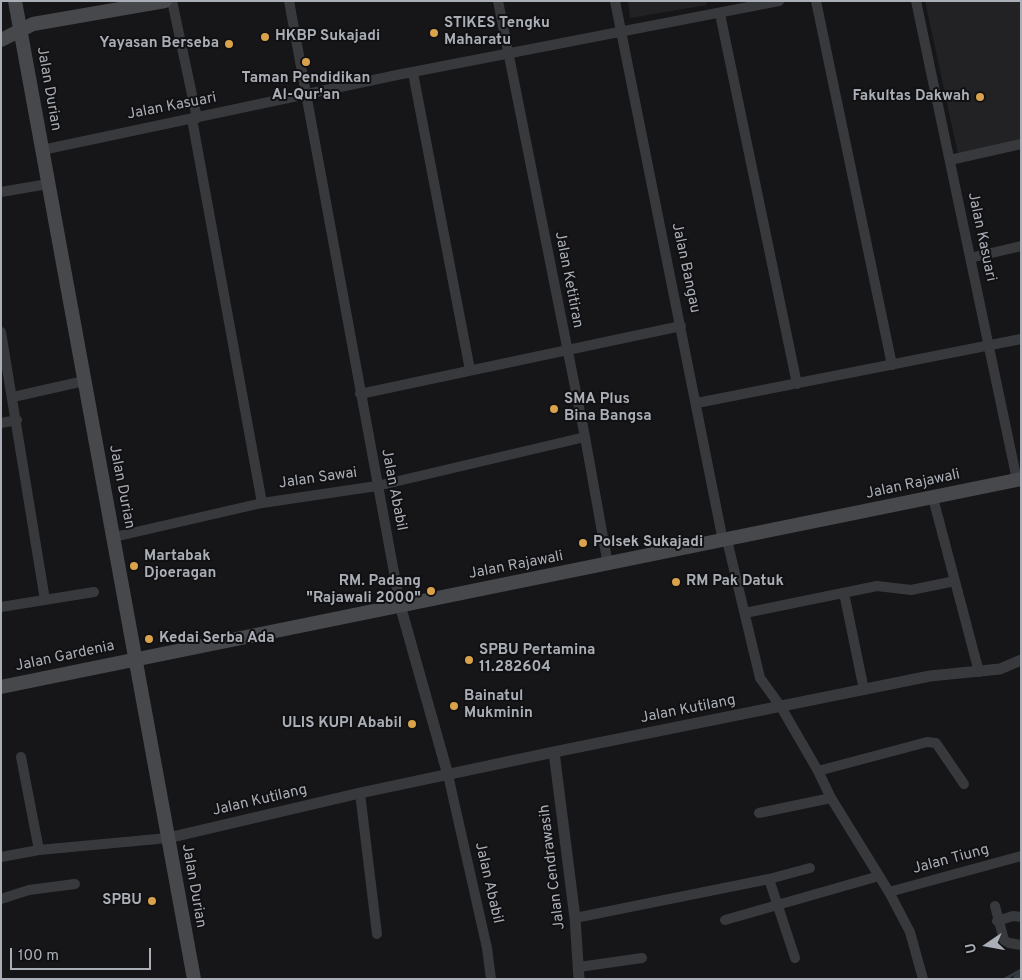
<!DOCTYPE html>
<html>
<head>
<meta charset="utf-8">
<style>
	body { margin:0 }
	#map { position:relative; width:1022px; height:980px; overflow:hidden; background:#161618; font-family:Overpass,sans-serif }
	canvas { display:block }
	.frame { position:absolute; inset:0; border:2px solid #aaaeb6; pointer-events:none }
	.north { position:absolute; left:962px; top:920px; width:50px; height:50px; -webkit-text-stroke:4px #111113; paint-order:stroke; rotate:258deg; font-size:14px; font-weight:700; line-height:20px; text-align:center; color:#aaaeb6 }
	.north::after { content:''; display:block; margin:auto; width:18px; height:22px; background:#aaaeb6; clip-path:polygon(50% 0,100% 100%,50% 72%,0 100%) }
	.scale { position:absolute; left:10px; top:948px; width:141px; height:22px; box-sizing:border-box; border:2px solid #aaaeb6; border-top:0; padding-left:6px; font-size:15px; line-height:18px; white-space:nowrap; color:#aaaeb6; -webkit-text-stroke:4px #111113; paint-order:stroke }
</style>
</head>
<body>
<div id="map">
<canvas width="1022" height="980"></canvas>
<div class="frame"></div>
<div class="north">U</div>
<div class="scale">100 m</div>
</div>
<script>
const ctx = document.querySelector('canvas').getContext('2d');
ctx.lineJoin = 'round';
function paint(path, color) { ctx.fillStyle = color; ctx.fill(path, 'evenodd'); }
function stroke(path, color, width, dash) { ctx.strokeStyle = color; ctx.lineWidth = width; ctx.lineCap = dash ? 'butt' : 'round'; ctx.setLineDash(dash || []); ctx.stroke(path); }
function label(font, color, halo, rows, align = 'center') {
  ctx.font = font + ' Overpass,sans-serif'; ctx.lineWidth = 4; ctx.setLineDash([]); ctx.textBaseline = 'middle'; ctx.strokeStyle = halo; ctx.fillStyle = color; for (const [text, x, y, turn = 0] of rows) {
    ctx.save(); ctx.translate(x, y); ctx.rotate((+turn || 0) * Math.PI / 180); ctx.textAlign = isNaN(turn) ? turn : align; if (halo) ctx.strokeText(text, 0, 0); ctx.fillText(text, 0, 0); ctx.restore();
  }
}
const built = new Path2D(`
	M628 1H706L707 5 630 18Z
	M925 1H1021V139L958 154Z`);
const stream = new Path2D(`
	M1005 979 1021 970`);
const minor = new Path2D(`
	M172 1 197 118
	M289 1 400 605
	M498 1 585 437 608 565
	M615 1 723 541
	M816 1 892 365
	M916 1 1017 480
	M720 14 797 384
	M413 73 470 370
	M192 119 262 503
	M42 150 397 75 779 1
	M950 160 1021 144
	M1 192 48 184
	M970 258 1021 246
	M1 332 45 600
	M360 394 681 326
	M13 397 84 381
	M697 403 1021 339
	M1 423 17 420
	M933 498 979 672
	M114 537 262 503 377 486 585 437
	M727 540 760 678 781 707 818 771 831 798 889 892 910 932 923 979
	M844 593 864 690
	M1 607 94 592
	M745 613 877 586 911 590 955 581
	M21 757 39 850
	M818 771 927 742 936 743 964 784
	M448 775 487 948 491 979
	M360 793 377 934
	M759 813 831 798
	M1 857 39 850 168 838
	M769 879 795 958
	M889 892 1021 856
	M1 899 29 890 75 884
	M995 906 1004 940 1009 943 1021 945
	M575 918 769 879 810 868
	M725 920 879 876
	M997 921 1013 916 1021 917
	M579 967 642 958
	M1018 979 1021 977`);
const tertiary = new Path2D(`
	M400 605 448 775
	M554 752 575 918 579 979
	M168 838 360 793 554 752 930 676 1000 669 1021 660`);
const secondary = new Path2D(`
	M15 1 194 979
	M1 40 33 24 165 1
	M1 687 1021 479`);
const markers = [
	[434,33,5,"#daa24b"],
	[265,37,5,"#daa24b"],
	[229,44,5,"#daa24b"],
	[306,62,5,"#daa24b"],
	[980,97,5,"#daa24b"],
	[554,409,5,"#daa24b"],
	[583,543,5,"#daa24b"],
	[134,566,5,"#daa24b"],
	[676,582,5,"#daa24b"],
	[431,591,5,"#daa24b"],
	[149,639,5,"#daa24b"],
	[469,660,5,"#daa24b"],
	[454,706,5,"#daa24b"],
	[412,724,5,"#daa24b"],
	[152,901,5,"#daa24b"]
];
const poiNames = [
	["STIKES Tengku",444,24],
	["Maharatu",444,41],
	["HKBP Sukajadi",275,37],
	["Yayasan Berseba",219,44,"right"],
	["Taman Pendidikan",306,79,"center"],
	["Al-Qur'an",306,96,"center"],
	["Fakultas Dakwah",970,97,"right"],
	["SMA Plus",564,400],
	["Bina Bangsa",564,417],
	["Polsek Sukajadi",593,543],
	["Martabak",144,557],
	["Djoeragan",144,574],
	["RM. Padang",421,582,"right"],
	["\"Rajawali 2000\"",421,599,"right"],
	["RM Pak Datuk",686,582],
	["Kedai Serba Ada",159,639],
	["SPBU Pertamina",479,651],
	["11.282604",479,668],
	["Bainatul",464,697],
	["Mukminin",464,714],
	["ULIS KUPI Ababil",402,724,"right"],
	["SPBU",142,901,"right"]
];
const streetNames = [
	["Jalan Durian",48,89,80],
	["Jalan Kasuari",172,107,-11],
	["Jalan Kasuari",981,237,78],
	["Jalan Bangau",685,268,78],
	["Jalan Ketitiran",568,280,79],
	["Jalan Sawai",318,479,-8],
	["Jalan Rajawali",913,485,-12],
	["Jalan Durian",121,487,79],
	["Jalan Ababil",393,490,79],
	["Jalan Rajawali",516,566,-11],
	["Jalan Gardenia",65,657,-12],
	["Jalan Kutilang",688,710,-11],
	["Jalan Kutilang",260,801,-13],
	["Jalan Tiung",951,860,-15],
	["Jalan Cendrawasih",553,867,-97],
	["Jalan Ababil",488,883,77],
	["Jalan Durian",193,886,80]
];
paint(built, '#222224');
stroke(stream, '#31393f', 3);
stroke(minor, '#38393c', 10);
stroke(tertiary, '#38393c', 11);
stroke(secondary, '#46484c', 14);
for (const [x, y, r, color] of markers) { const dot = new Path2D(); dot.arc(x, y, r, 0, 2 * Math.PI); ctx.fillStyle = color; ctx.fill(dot); stroke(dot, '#111113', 2); }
label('bold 15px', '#aaaeb6', '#111113', poiNames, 'left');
label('15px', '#aaaeb6', '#111113', streetNames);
</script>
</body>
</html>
